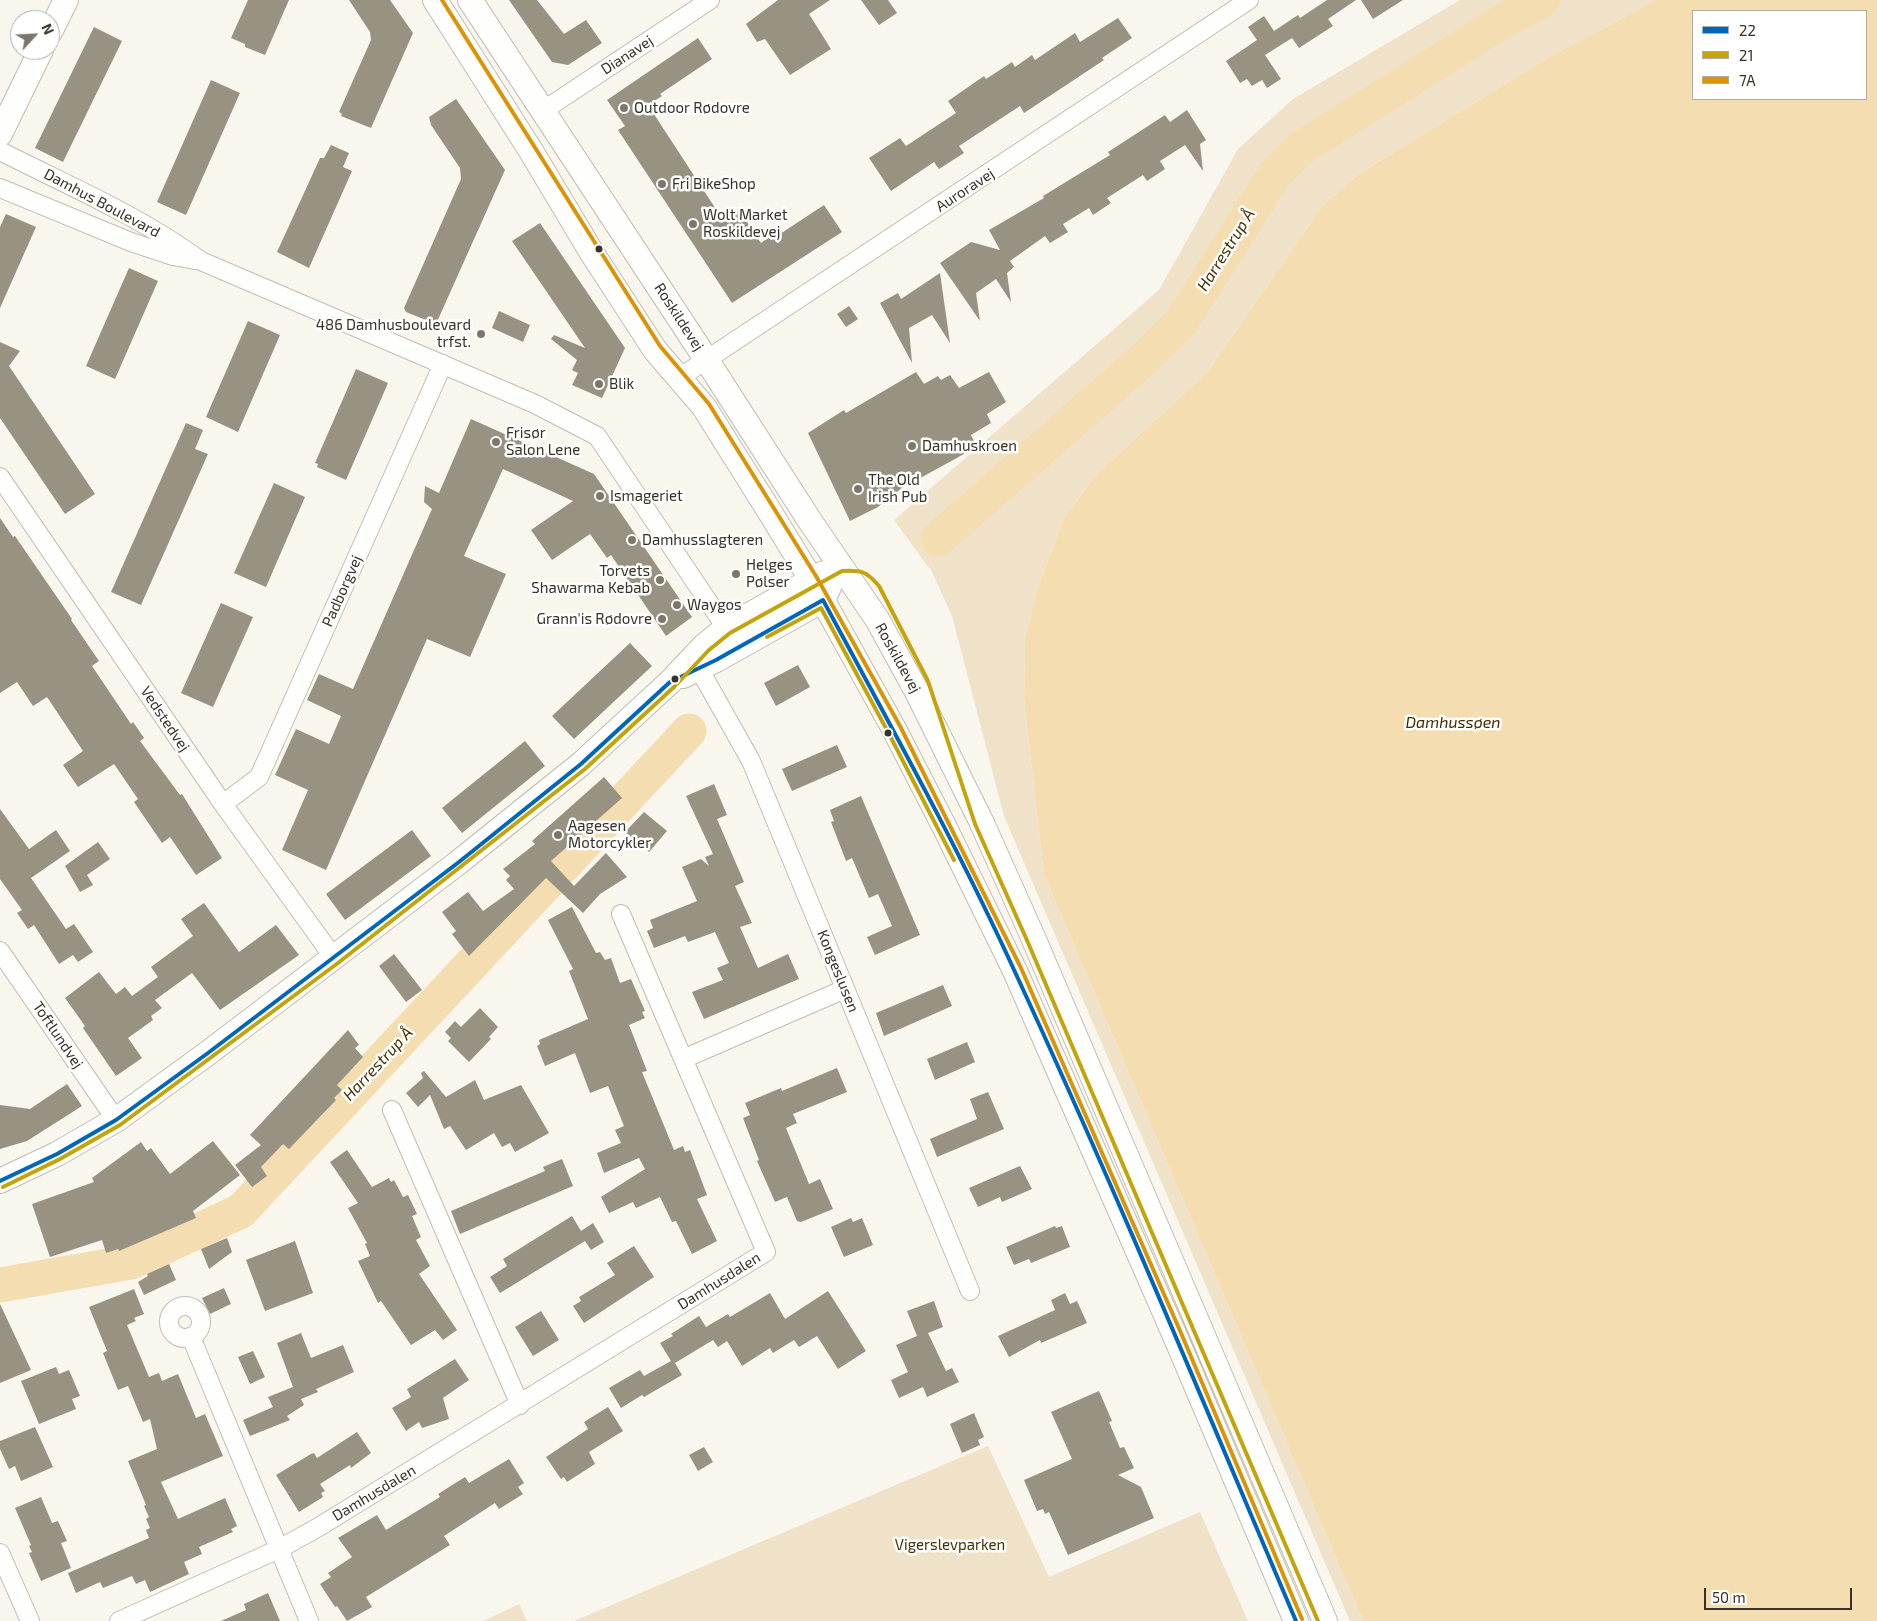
<!DOCTYPE html>
<html>
<head>
<meta charset="utf-8">
<style>
	body { margin:0 }
	#map { position:relative; width:1877px; height:1621px; overflow:hidden; background:#f9f6ee; font-family:"Exo 2",sans-serif }
	canvas { display:block }
	.legend { position:absolute; left:1692px; top:10px; width:175px; height:90px; box-sizing:border-box; background:#fff; border:1px solid #afada8; margin:0; padding:6px 9px; list-style:none; font-size:15px; color:#383125 }
	.legend li { display:flex; align-items:center; gap:10px; height:25px }
	.legend b { width:25px; border:1px solid #afada8 }
	.north { position:absolute; left:10px; top:10px; width:50px; height:50px; box-sizing:border-box; background:#fff; border:1px solid #afada8; border-radius:50%; rotate:65deg; font-size:14px; font-weight:700; line-height:20px; text-align:center; color:#383125 }
	.north::after { content:''; display:block; margin:auto; width:18px; height:22px; background:#7c766b; clip-path:polygon(50% 0,100% 100%,50% 72%,0 100%) }
	.scale { position:absolute; left:1704px; top:1588px; width:148px; height:22px; box-sizing:border-box; border:2px solid #383125; border-top:0; padding-left:6px; font-size:15px; line-height:18px; white-space:nowrap; color:#383125; -webkit-text-stroke:4px #fff; paint-order:stroke }
</style>
</head>
<body>
<div id="map">
<canvas width="1877" height="1621"></canvas>
<ul class="legend">
<li><b style="height:6px;background:#0065bd"></b>22</li>
<li><b style="height:6px;background:#c3a50b"></b>21</li>
<li><b style="height:6px;background:#da9406"></b>7A</li>
</ul>
<div class="north">N</div>
<div class="scale">50 m</div>
</div>
<script>
const ctx = document.querySelector('canvas').getContext('2d');
ctx.lineJoin = 'round';
function paint(path, color) { ctx.fillStyle = color; ctx.fill(path, 'evenodd'); }
function stroke(path, color, width, dash) { ctx.strokeStyle = color; ctx.lineWidth = width; ctx.lineCap = dash ? 'butt' : 'round'; ctx.setLineDash(dash || []); ctx.stroke(path); }
function label(font, color, halo, rows, align = 'center') {
  ctx.font = font + ' "Exo 2",sans-serif'; ctx.lineWidth = 5; ctx.setLineDash([]); ctx.textBaseline = 'middle'; ctx.strokeStyle = halo; ctx.fillStyle = color; for (const [text, x, y, turn = 0] of rows) {
    ctx.save(); ctx.translate(x, y); ctx.rotate((+turn || 0) * Math.PI / 180); ctx.textAlign = isNaN(turn) ? turn : align; if (halo) ctx.strokeText(text, 0, 0); ctx.fillText(text, 0, 0); ctx.restore();
  }
}
const green = new Path2D(`
	M1460 0H1656L1549 57 1360 173 1323 205 1208 371 1096 475 1064 518 1037 590 1025 638 1024 700 1044 875 1363 1621H1350L1004 816 952 616 932 572 894 520 1159 290 1238 149 1293 99Z
	M988 1446 1049 1577 1200 1512 1248 1621H574Z
	M519 1604 527 1621H483Z`);
const water = new Path2D(`
	M1656 0H1877V1621H1363L1044 875 1024 700 1025 638 1037 590 1064 518 1096 475 1208 371 1323 205 1360 173 1549 57ZM1693 11H1866V99H1693Z`);
const river = new Path2D(`
	M938 539 1144 359 1180 324 1275 174 1298 150 1503 21 1543 0
	M0 1285 131 1262 241 1211 689 731`);
const building = new Path2D(`
	M248 0H289L265 55 245 47V44L231 38Z
	M349 0H390L413 33 371 128 341 116 342 114 339 112 371 40 370 32Z
	M509 0H537L564 34 586 20 602 43 568 65 552 62Z
	M778 0H830L809 14 831 49 790 75 765 39 757 42 746 24Z
	M861 0H888L897 13 879 25Z
	M1327 0H1356L1328 19 1333 26 1299 48 1292 38 1265 55 1281 79 1267 88 1262 80 1252 86 1247 79 1240 83 1226 61 1257 40 1248 27 1264 16 1274 31 1298 15 1300 18Z
	M1361 0H1403L1373 19Z
	M1118 18 1132 38 1102 58 1104 60 1024 113 1020 106 959 146 964 153 939 169 934 162 891 191 869 158 900 138 906 146 956 113 948 101 984 76 986 79 1012 62 1015 67 1032 55 1035 60 1075 33 1080 42Z
	M94 27 122 41 63 162 35 148Z
	M698 38 712 59 660 94 662 96 648 105 723 220 739 210 761 243 769 237 771 240 824 205 842 232 732 303 618 130 625 126 607 100Z
	M211 80 240 93 186 215 157 202Z
	M456 99 505 170 436 324 406 312 404 308 461 179 460 168 431 125 429 117Z
	M1187 110 1206 140 1200 144 1203 171 1185 145 1160 161 1165 169 1147 181 1143 175 1107 198 1111 203 1093 215 1089 208 1063 224 1068 232 1050 243 1045 236 1010 261 1014 267 1007 273 1011 302 996 279 976 293 980 321 940 263 971 242 1000 250 989 230 1044 198 1043 196 1110 155 1108 152 1165 115 1170 122Z
	M331 145 349 153 343 167 352 171 309 268 277 252 320 158H324Z
	M6 214 36 227 0 308V227Z
	M540 223 625 348 602 398 572 385 578 373 572 370 577 360 551 339 554 335 585 348 512 241Z
	M129 268 158 281 115 379 86 366Z
	M940 273 950 343 932 315 909 328 912 363 880 303 898 293 901 299Z
	M849 306 858 319 846 327 837 314Z
	M499 311 530 325 523 342 492 328Z
	M248 321 280 335 238 432 206 417Z
	M0 342 20 351 9 366 95 494 65 514 0 418Z
	M356 369 388 383 346 480 317 467 318 464 315 463Z
	M916 372 924 384 938 376 941 380 950 375 959 388 989 372 1006 402 987 414 991 423 971 435 974 441 962 448 964 454 913 482 912 480 878 507 850 521 808 433 844 410 846 413Z
	M471 419 594 474 692 617 666 636 611 555 607 558 590 534 552 560 531 530 573 501 503 469 464 556 506 574 470 657 427 639 326 870 282 850 308 790 275 775 296 729 329 744 341 716 307 700 319 674 353 689 432 509 424 502 425 486 439 493Z
	M186 423 203 430 195 449 208 454 141 605 111 592Z
	M274 483 305 497 266 587 234 573Z
	M0 518 13 537 15 536 72 619 71 620 99 661 92 666 131 724 133 722 144 738 140 741 180 795 182 794 222 858 196 875 170 837 162 843 134 802 138 799 114 764 78 787 63 765 83 751 47 697 33 706 17 682 0 693Z
	M221 603 253 617 213 707 181 693Z
	M630 643 652 666 574 739 552 716Z
	M798 665 810 687 776 706 764 683Z
	M525 741 545 766 462 833 442 808Z
	M837 745 847 767 792 791 782 769Z
	M604 777 622 798 551 861 574 886 606 853 627 877 600 894 583 913 546 878 469 956 452 934 456 931 442 912 468 892 483 911 514 889 506 880 510 876 503 869 535 844 532 841Z
	M714 784 727 815 717 819 744 882 735 886 752 923 740 927 758 968 788 954 799 979 704 1019 692 992 723 980 717 968 729 963 715 932 688 942 685 936 654 948 647 931 653 928 650 920 697 901 682 867 701 859 709 866 705 857 713 854 686 796Z
	M861 796 920 935 875 955 867 937 892 926 878 894 869 898 852 858 846 861 831 822 834 821 830 810Z
	M0 809 29 849 56 830 70 851 31 878 66 929 74 924 93 952 78 962 73 955 59 964 34 925 28 929 17 913 22 910 0 879Z
	M644 812 667 831 649 852 625 832Z
	M412 830 431 856 345 920 326 894Z
	M98 842 110 859 87 875 93 885 80 892 65 866Z
	M204 903 239 952 276 925 299 955 220 1010 192 973 155 1000 162 1008 151 1016 153 1020 128 1038 142 1058 116 1076 83 1028 85 1026 65 998 99 972 116 994 125 987 132 996 158 977 151 967 193 936 181 919Z
	M572 907 596 953 600 952 605 960 611 958 620 983 631 979 645 1011 642 1012 645 1018 629 1025 647 1071 642 1072 674 1150 683 1146 685 1152 690 1150 707 1195 697 1199 717 1241 692 1254 676 1221 672 1222 660 1197 636 1208 633 1202 609 1213 601 1197 645 1169 639 1158 604 1173 597 1153 621 1143 615 1130 624 1126 608 1086 590 1093 575 1053 545 1066 537 1046 540 1044 539 1040 588 1019 569 971 573 969 548 920Z
	M394 954 422 990 406 1002 379 966Z
	M943 985 952 1006 884 1036 876 1013Z
	M480 1008 498 1027 489 1037 491 1039 469 1062 448 1041 451 1038 445 1032 455 1021 461 1027Z
	M348 1030 359 1045 355 1048 363 1057 337 1085 342 1090 334 1098 336 1100 289 1149 283 1144 261 1167 267 1176 252 1187 235 1165 261 1145 250 1135Z
	M967 1042 975 1062 935 1080 927 1059Z
	M837 1068 847 1092 793 1114 797 1123 786 1128 809 1184 820 1179 833 1209 801 1222 797 1221 787 1197 775 1202 757 1161 759 1160 743 1118 750 1115 745 1103 781 1088 782 1091Z
	M424 1071 446 1097 475 1080 484 1100 521 1085 549 1133 515 1152 510 1143 502 1147 494 1133 466 1150 450 1126 444 1129 430 1095 418 1107 406 1093 423 1078 421 1073Z
	M67 1084 82 1106 27 1141 0 1149V1105L30 1109Z
	M988 1092 1004 1129 937 1157 930 1139 977 1119 970 1099Z
	M213 1141 240 1175 193 1211 196 1218 119 1251 118 1249 106 1253 102 1240 50 1257 32 1204 94 1182 92 1178 141 1142 147 1151 151 1148 170 1174Z
	M347 1150 372 1187 389 1178 391 1182 394 1180 403 1197 408 1195 417 1214 412 1216 421 1237 416 1240 430 1266 419 1274 457 1330 443 1340 435 1330 411 1345 381 1301 378 1303 358 1261 370 1256 365 1244 367 1243 348 1208 358 1203 330 1162Z
	M562 1159 573 1186 460 1234 451 1211 545 1171 543 1167Z
	M1020 1166 1032 1189 1002 1202 1000 1197 978 1207 969 1188Z
	M572 1216 581 1231 593 1223 604 1242 591 1250 585 1241 500 1293 490 1277 507 1266 503 1259Z
	M851 1218 853 1222 862 1218 873 1245 844 1257 831 1227Z
	M1055 1226 1056 1228 1062 1226 1070 1247 1031 1263 1029 1259 1014 1265 1006 1247Z
	M227 1238 232 1252 209 1269 201 1249Z
	M295 1241 313 1293 265 1311 246 1260Z
	M634 1246 654 1277 584 1323 573 1306 581 1301 579 1297 615 1275 607 1263Z
	M169 1264 176 1280 144 1295 138 1282 148 1276 147 1274Z
	M224 1288 231 1304 210 1314 202 1298Z
	M134 1289 144 1314 134 1318 136 1321 127 1325 149 1377 159 1373 162 1381 178 1374 196 1418 205 1414 223 1456 161 1482 178 1519 225 1498 237 1526 231 1529 233 1532 199 1547 202 1554 184 1562 189 1574 150 1592 145 1580 136 1584 132 1576 103 1588 100 1582 76 1593 68 1573 149 1538 146 1530 150 1528 146 1519 149 1517 144 1506 146 1505 128 1461 157 1449 150 1419 143 1422 128 1386 118 1390 103 1353 107 1351 89 1307Z
	M828 1291 866 1351 838 1369 817 1336 799 1347 794 1340 773 1353 770 1348 742 1366 727 1341 718 1347 713 1340 675 1363 682 1375 644 1397 642 1395 621 1408 609 1388 640 1370 644 1376 671 1361 660 1343 673 1336 671 1334 699 1316 706 1327 728 1314 730 1317 770 1293 785 1319Z
	M1065 1293 1070 1304 1077 1301 1087 1323 1041 1343 1040 1340 1009 1357 998 1336 1055 1310 1051 1300Z
	M934 1301 943 1327 928 1333 946 1371 952 1368 959 1382 927 1397 923 1387 899 1398 891 1380 908 1372 896 1345 917 1336 907 1311Z
	M0 1304 31 1370 0 1383Z
	M541 1311 559 1340 533 1356 515 1327Z
	M301 1333 311 1358 343 1345 354 1372 316 1389 318 1392 301 1399 304 1405 287 1416 290 1420 250 1436 243 1420 273 1407 268 1397 293 1387 277 1343Z
	M253 1351 265 1377 250 1384 238 1357Z
	M455 1359 469 1380 443 1398 449 1419 422 1428 419 1422 406 1431 392 1408 411 1397 407 1389Z
	M56 1367 59 1374 69 1370 80 1396 72 1399 76 1409 39 1424 21 1381Z
	M1099 1391 1112 1421 1109 1422 1120 1448 1124 1447 1134 1468 1118 1475 1141 1487 1154 1518 1068 1555 1049 1512 1045 1514 1043 1509 1037 1511 1024 1480 1072 1459 1051 1412Z
	M608 1407 623 1431 589 1452 595 1464 567 1482 564 1477 561 1479 546 1457 588 1429 584 1422Z
	M974 1413 984 1437 978 1440 980 1445 962 1453 950 1424Z
	M35 1427 53 1467 21 1481 15 1466 9 1469 0 1449V1441Z
	M357 1432 371 1453 351 1468 350 1465 320 1484 325 1491 321 1493 323 1497 299 1512 276 1475 311 1454 314 1453 317 1458Z
	M704 1447 713 1462 698 1471 689 1455Z
	M509 1459 524 1483 518 1487 523 1494 499 1509 495 1503 444 1536 450 1545 366 1597 372 1607 347 1621 337 1606 335 1607 320 1584 331 1577 328 1573 352 1557 338 1538 377 1515 386 1530 440 1497 438 1494 465 1477 469 1483Z
	M41 1497 52 1523 58 1521 67 1541 61 1543 71 1568 41 1581 29 1553 32 1552 29 1546 31 1545 15 1508Z
	M268 1593 280 1621H221L246 1610 244 1604Z`);
const street = new Path2D(`
	M544 110 710 0
	M0 151C67 185 140 216 201 261L535 404 597 436 726 628
	M0 188 131 242 173 256 195 260
	M679 378 1249 0
	M0 477 223 804 334 958
	M693 658 751 761 970 1291
	M223 804 259 777 443 364
	M0 951 116 1120
	M683 1059 845 989
	M392 1110 520 1405
	M169 1322a16 16 0 1 1 32 0a16 16 0 1 1-32 0Z
	M191 1337 309 1621
	M0 1553 30 1621
	M119 1621 279 1549 317 1528 766 1252 621 914`);
const secondary = new Path2D(`
	M435 0 531 151 592 253 655 350 704 407 768 509 811 579 894 729 944 826 1015 971 1175 1336 1296 1621
	M470 0 706 359 810 521 877 619 916 690 981 821 1032 935 1325 1621
	M50 32 66 0
	M0 134 41 50
	M683 676 716 660 823 600 829 587
	M0 1181 57 1154 116 1120 208 1053 459 862 581 764 670 682 705 645 726 628 824 573`);
const bus1 = new Path2D(`
	M0 1181 57 1154 116 1120 208 1053 459 862 581 764 670 682 716 660 823 600C889 723 957 845 1015 972 1114 1186 1204 1404 1296 1621`);
const bus2 = new Path2D(`
	M767 637 821 608 888 732 954 860
	M3 1187 60 1159 120 1125 338 963 585 769 674 687 709 650 730 633 842 571C862 570 866 571 879 586L928 681 975 824 1026 938 1318 1621`);
const bus3 = new Path2D(`
	M442 0 660 346 709 404 816 576 900 726 1021 968 1181 1333 1302 1619`);
const markers = [
	[624,108,5,"#7c766b"],
	[662,184,5,"#7c766b"],
	[693,224,5,"#7c766b"],
	[599,249,4.5,"#383125"],
	[481,334,5,"#7c766b"],
	[599,384,5,"#7c766b"],
	[496,442,5,"#7c766b"],
	[912,446,5,"#7c766b"],
	[858,489,5,"#7c766b"],
	[600,496,5,"#7c766b"],
	[632,540,5,"#7c766b"],
	[736,574,5,"#7c766b"],
	[660,580,5,"#7c766b"],
	[677,605,5,"#7c766b"],
	[662,619,5,"#7c766b"],
	[675,679,4.5,"#383125"],
	[888,733,4.5,"#383125"],
	[558,835,5,"#7c766b"]
];
const streetNames = [
	["Dianavej",627,55,-33],
	["Auroravej",965,190,-33],
	["Damhus Boulevard",102,203,28],
	["Roskildevej",679,317,57],
	["Padborgvej",342,591,-66],
	["Roskildevej",898,658,61],
	["Vedstedvej",165,719,56],
	["Kongeslusen",838,971,68],
	["Toftlundvej",58,1035,56],
	["Damhusdalen",719,1281,-32],
	["Damhusdalen",374,1493,-31]
];
const poiNames = [
	["Outdoor Rødovre",634,108],
	["Fri BikeShop",672,184],
	["Wolt Market",703,215],
	["Roskildevej",703,232],
	["486 Damhusboulevard",471,325,"right"],
	["trfst.",471,342,"right"],
	["Blik",609,384],
	["Frisør",506,433],
	["Salon Lene",506,450],
	["Damhuskroen",922,446],
	["The Old",868,480],
	["Irish Pub",868,497],
	["Ismageriet",610,496],
	["Damhusslagteren",642,540],
	["Helges",746,565],
	["Pølser",746,582],
	["Torvets",650,571,"right"],
	["Shawarma Kebab",650,588,"right"],
	["Waygos",687,605],
	["Grann'is Rødovre",652,619,"right"],
	["Aagesen",568,826],
	["Motorcykler",568,843]
];
const parkNames = [
	["Vigerslevparken",950,1545]
];
const waterNames = [
	["Harrestrup Å",1226,250,-58],
	["Damhussøen",1453,723],
	["Harrestrup Å",378,1064,-47]
];
paint(green, '#efe2c9');
paint(water, '#f4deb1');
stroke(river, '#f4deb1', 35);
paint(building, '#989282');
stroke(street, '#c1bdb4', 20);
stroke(secondary, '#c1bdb4', 26);
stroke(street, '#fefefc', 18);
stroke(secondary, '#fefefc', 24);
stroke(bus1, '#0065bd', 4);
stroke(bus2, '#c3a50b', 4);
stroke(bus3, '#da9406', 4);
for (const [x, y, r, color] of markers) { const dot = new Path2D(); dot.arc(x, y, r, 0, 2 * Math.PI); ctx.fillStyle = color; ctx.fill(dot); stroke(dot, '#fff', 2); }
label('15px', '#383125', '#fff', streetNames);
label('15px', '#383125', '#fff', poiNames, 'left');
label('15px', '#443000', '#fff', parkNames);
label('italic 16px', '#442f00', '#fff', waterNames);
</script>
</body>
</html>
